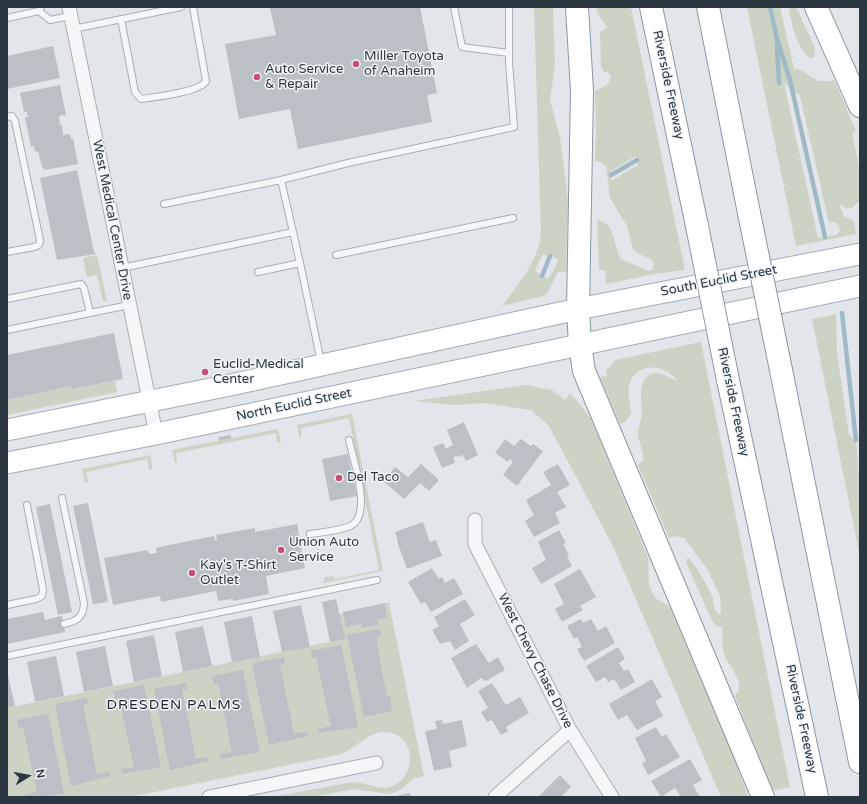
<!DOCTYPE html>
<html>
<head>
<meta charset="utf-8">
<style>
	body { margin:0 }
	#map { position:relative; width:867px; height:804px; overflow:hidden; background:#e2e6ea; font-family:"Varela Round",sans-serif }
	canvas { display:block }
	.frame { position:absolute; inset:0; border:8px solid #2b3741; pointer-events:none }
	.north { position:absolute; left:8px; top:756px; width:40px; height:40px; -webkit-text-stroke:3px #f2f5f7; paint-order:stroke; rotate:79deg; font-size:11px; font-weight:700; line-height:16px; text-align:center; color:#2b3741 }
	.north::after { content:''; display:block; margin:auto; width:14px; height:18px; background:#2b3741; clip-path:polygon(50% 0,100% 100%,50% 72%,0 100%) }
</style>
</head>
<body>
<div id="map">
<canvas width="867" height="804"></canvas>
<div class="frame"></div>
<div class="north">N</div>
</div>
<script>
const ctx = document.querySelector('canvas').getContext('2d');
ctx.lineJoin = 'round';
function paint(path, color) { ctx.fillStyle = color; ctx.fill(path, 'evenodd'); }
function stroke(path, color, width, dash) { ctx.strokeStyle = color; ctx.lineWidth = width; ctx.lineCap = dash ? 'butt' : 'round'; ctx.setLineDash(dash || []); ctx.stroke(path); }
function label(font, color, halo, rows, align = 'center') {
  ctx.font = font + ' "Varela Round",sans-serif'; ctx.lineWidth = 3; ctx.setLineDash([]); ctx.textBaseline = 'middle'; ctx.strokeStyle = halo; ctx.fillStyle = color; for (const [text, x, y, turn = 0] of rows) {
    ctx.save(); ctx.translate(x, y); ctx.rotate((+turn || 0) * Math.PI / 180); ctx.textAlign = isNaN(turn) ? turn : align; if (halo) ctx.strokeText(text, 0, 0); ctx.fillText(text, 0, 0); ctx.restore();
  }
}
const green = new Path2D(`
	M534 7H553L555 65 550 100 560 137 568 200 566 272H558L547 294 543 296 502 306C519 283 538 262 541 233ZM543 254 558 259 555 268 548 279 535 271Z
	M597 7H631L685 270 655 274 606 284 605 270H599L597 220C616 222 613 246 621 259L649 271 652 270 654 265 652 260 637 253 633 249 627 226 610 198 606 166 599 161H595L596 131 595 91 608 84 611 77 608 72H604L601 67 600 32 608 28 597 13ZM636 156 638 165 611 181V171Z
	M747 7H780L794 69 801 70 818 81H832L834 79 856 131 852 134 853 137 860 172V200L852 208 846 209 841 204 840 207 844 216 854 221 856 234 796 246ZM784 83 800 96 829 223 834 222 839 226 840 231 836 235 818 238Z
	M789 7H796L815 48 814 57 810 58C796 47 791 23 789 7Z
	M97 255 107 301H103L97 275 87 277 83 258Z
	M836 314 837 353 849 435 854 440H856L860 489V557L812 319Z
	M701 342 790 787 772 791 735 696C748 682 728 667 724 654 721 645 723 635 722 626L717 627 712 621 686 562 687 558 690 559C698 570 705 581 711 593 714 600 713 608 718 614L721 613 720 596 708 570 684 538 676 536 669 538 638 465 643 460C644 451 638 442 638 433 638 427 641 421 642 414 642 401 636 378 654 373 663 372 671 379 678 381 674 377 670 373 665 371 651 363 632 369 629 386 627 396 631 405 631 414L625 422 620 424 600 377 607 376 606 371 615 360Z
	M115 381 117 392 7 415V400L71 386 72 389Z
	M526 385 552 390 565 400 570 393 584 409 592 421 648 558C650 572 645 585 656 598 659 601 664 602 667 605 670 607 672 612 674 616L735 760 748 797H721L613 546 549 426 531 410 484 403 455 405 414 401Z
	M352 414 383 571 323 583 325 577 334 576 335 579 379 570 349 418 301 428V438L299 437 297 425Z
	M278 429 281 443 277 442 276 433 176 453 177 463H175L172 450Z
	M151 455 152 470 149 469 147 459 86 472 88 483 85 482 82 469Z
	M385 603H389L424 776 413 779 403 788 390 794 353 789 314 797H272L353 782C362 782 381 789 386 788 419 782 418 732 384 732 367 732 355 750 338 755L130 797H7V708L344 639 339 614 344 613 347 627 361 624 363 628 378 625V620L387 618Z`);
const stream = new Path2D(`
	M770 7 777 39 790 80 825 237
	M777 45 779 83
	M611 175 637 160
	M542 276 550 256
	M842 313 856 440`);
const building = new Path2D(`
	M278 7H420L437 93 427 95 432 122 298 149 290 109 239 119 225 44 276 35 270 8Z
	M53 46 60 78 7 89V56Z
	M60 85 66 115 59 116 60 125H62L63 135 70 134 71 139 73 138 78 164 44 170 43 167H42L38 151 35 152 34 146 31 147 25 117H28L27 112H24L20 93Z
	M77 170 94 252 96 254 57 260 40 178Z
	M114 333 123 379 72 389 71 386 7 400V355Z
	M464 422 478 455 466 461 463 455 457 457V456L453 457 455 463 442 468 433 447 443 443 446 449 453 445 447 430Z
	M231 435V438L219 441 218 437Z
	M505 439 514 446 521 439 531 446 533 444 543 451 517 486 503 475 513 462 510 459 508 462 495 453Z
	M348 454 357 496 330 501 322 459Z
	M421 464 439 480 429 491 420 483 404 499 383 481 395 467 408 477Z
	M558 464 570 485 557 492 566 507 555 513 560 523 534 537 525 521 534 515 526 500 551 485 543 472Z
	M88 503 108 602 93 604 73 506Z
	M50 504 72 612 58 615 36 507Z
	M423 522 430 542 436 540 442 556 407 569 397 541H398L395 532Z
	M297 524 305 568 266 576 269 594 233 601V599L218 601 216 591 161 602 160 596 113 605 104 558 148 550 149 554H151L157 553 156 548 169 545 214 536 215 541 217 540 216 535 255 528V532Z
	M559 530 566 543 563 544 569 555 567 557 572 566 541 584 532 568 546 560 538 542Z
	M432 568 439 579 442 577 445 583 454 578 463 594 431 612 425 602 421 604 408 582Z
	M580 569 596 597 580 606 583 610 562 622 555 609 564 604 554 584Z
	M336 599 345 639 330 642 322 602Z
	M465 599 475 615 460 624 469 641 455 650 450 641 440 644 432 630 439 626 434 617Z
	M385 603 387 618 378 620 379 625 362 628 361 624 346 627 343 612Z
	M301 605 310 647 282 652 273 611Z
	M43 612 45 620 62 616 65 632 7 644V619Z
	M252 616 260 657 232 662 224 622Z
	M581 619 583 623 591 619 598 631 606 626 615 643 584 661 577 649 582 647 577 637 574 639 567 626Z
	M203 626 212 666 183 672 175 632Z
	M379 629 381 636 377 637 378 645H377L387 697 390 696 392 711 364 717 347 635Z
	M154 635 162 676 134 682 126 641Z
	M476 644 489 663 498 657 505 670 486 681 481 678 467 688 451 658Z
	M341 645 358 727 319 733 318 729 331 726 316 658H312L311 651Z
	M105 646 113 686 84 692 76 652Z
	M618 647 625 659 619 663 624 671 628 669 635 682 621 690 614 679 608 682 605 677 596 682 586 666Z
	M56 656 64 696 35 702 27 662Z
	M284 657 285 664 280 665 294 734 307 731 308 736 269 745 252 664Z
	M243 670 260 752 221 759 220 754 232 752 218 683 214 684 212 676Z
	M7 671 15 706 7 708Z
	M652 679 662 697 655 701 663 716 637 730 627 715 618 720 609 704Z
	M186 683 187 689 182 690 196 759 208 757 209 761 170 770 154 689Z
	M492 683 506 705 520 697 529 713 506 727 508 731 501 735 492 720 487 722 481 712 488 708 478 691Z
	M144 685 161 767 122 774 121 769 134 767 119 698 115 699 113 691Z
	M87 698 88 704 83 705 97 774 109 772 110 776 71 786 55 704Z
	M48 714 64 793 42 797H25L24 795 37 792 23 727 19 728 17 720Z
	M442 720 443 724 462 720 467 746 449 751 452 767 434 771 425 731 437 729 435 721Z
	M656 727 662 737 666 734 680 757 648 775 642 763 646 761 635 738Z
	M690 759 702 780 693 785 700 797H681L675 788 661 797 651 781Z
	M560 775 571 787 561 797H538Z
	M410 793 411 797H391L400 795Z`);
const service = new Path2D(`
	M454 7 462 47 509 53
	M39 11 50 20 70 16
	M7 18 39 11 41 7
	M121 19 135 92 141 99C155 97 200 92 206 81L193 7
	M73 29 181 7
	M7 117 12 116 15 121 40 240 39 245 34 247 7 252
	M281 180 348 163 514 127 509 62V7
	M293 232 300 263
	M336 255 513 218
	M122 268 293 232 281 180 164 204
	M258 272 300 263 321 362
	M7 299 81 284 84 288 90 313
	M7 330 129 305
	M62 498 84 603C83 618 77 621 64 624
	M310 534C322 532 341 531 352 525 372 513 353 459 349 440
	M7 605 36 599 42 596 43 589 27 505
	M7 656 377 580`);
const minor = new Path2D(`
	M69 7 156 434
	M475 520V544L570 730 612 797
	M209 797 376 763
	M495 797 570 730`);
const primary = new Path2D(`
	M7 430 235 384 578 309 860 254
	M7 463 156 434 860 286`);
const motorway = new Path2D(`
	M577 7 582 91 578 309 580 345 584 371 763 797
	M651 7 697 226
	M708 7 749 213
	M816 7 860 106
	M781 370 860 762
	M728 380 817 797`);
const motorwayBridge = new Path2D(`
	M749 213 781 370
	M697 226 728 380`);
const markers = [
	[356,64,4,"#c74f75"],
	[257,77,4,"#c74f75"],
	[205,372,4,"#c74f75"],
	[339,478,4,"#c74f75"],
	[281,550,4,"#c74f75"],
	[192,573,4,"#c74f75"]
];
const poiNames = [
	["Miller Toyota",364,57],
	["of Anaheim",364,72],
	["Auto Service",265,70],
	["& Repair",265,85],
	["Euclid-Medical",213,365],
	["Center",213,380],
	["Del Taco",347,478],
	["Union Auto",289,543],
	["Service",289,558],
	["Kay's T-Shirt",200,566],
	["Outlet",200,581]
];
const streetNames = [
	["Riverside Freeway",668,85,78],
	["West Medical Center Drive",112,220,79],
	["South Euclid Street",719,281,-11],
	["Riverside Freeway",733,402,78],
	["North Euclid Street",294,405,-12],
	["West Chevy Chase Drive",535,661,63],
	["Riverside Freeway",801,719,78]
];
const neighbourhoodNames = [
	["DRESDEN PALMS",174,705]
];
paint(green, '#cad3c4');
stroke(stream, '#9fb9c7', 4.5);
paint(building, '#bac0c6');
stroke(service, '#a7aeb4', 8);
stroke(minor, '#a7aeb4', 15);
stroke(primary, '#a2adb5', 23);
stroke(motorway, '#8a969f', 24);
stroke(service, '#f5f6f8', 6);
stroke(minor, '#f5f6f8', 13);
stroke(primary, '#fff', 21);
stroke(motorway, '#fff', 22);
stroke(motorwayBridge, '#8a969f', 24, []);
stroke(motorwayBridge, '#fff', 22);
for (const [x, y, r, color] of markers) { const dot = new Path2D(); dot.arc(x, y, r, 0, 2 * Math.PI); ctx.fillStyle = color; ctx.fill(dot); stroke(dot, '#f2f5f7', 1.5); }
label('13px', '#2b3741', '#f2f5f7', poiNames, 'left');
label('13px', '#2b3741', '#f2f5f7', streetNames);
ctx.letterSpacing = '1px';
label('14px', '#1d2732', '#f2f5f7', neighbourhoodNames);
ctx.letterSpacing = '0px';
</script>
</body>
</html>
